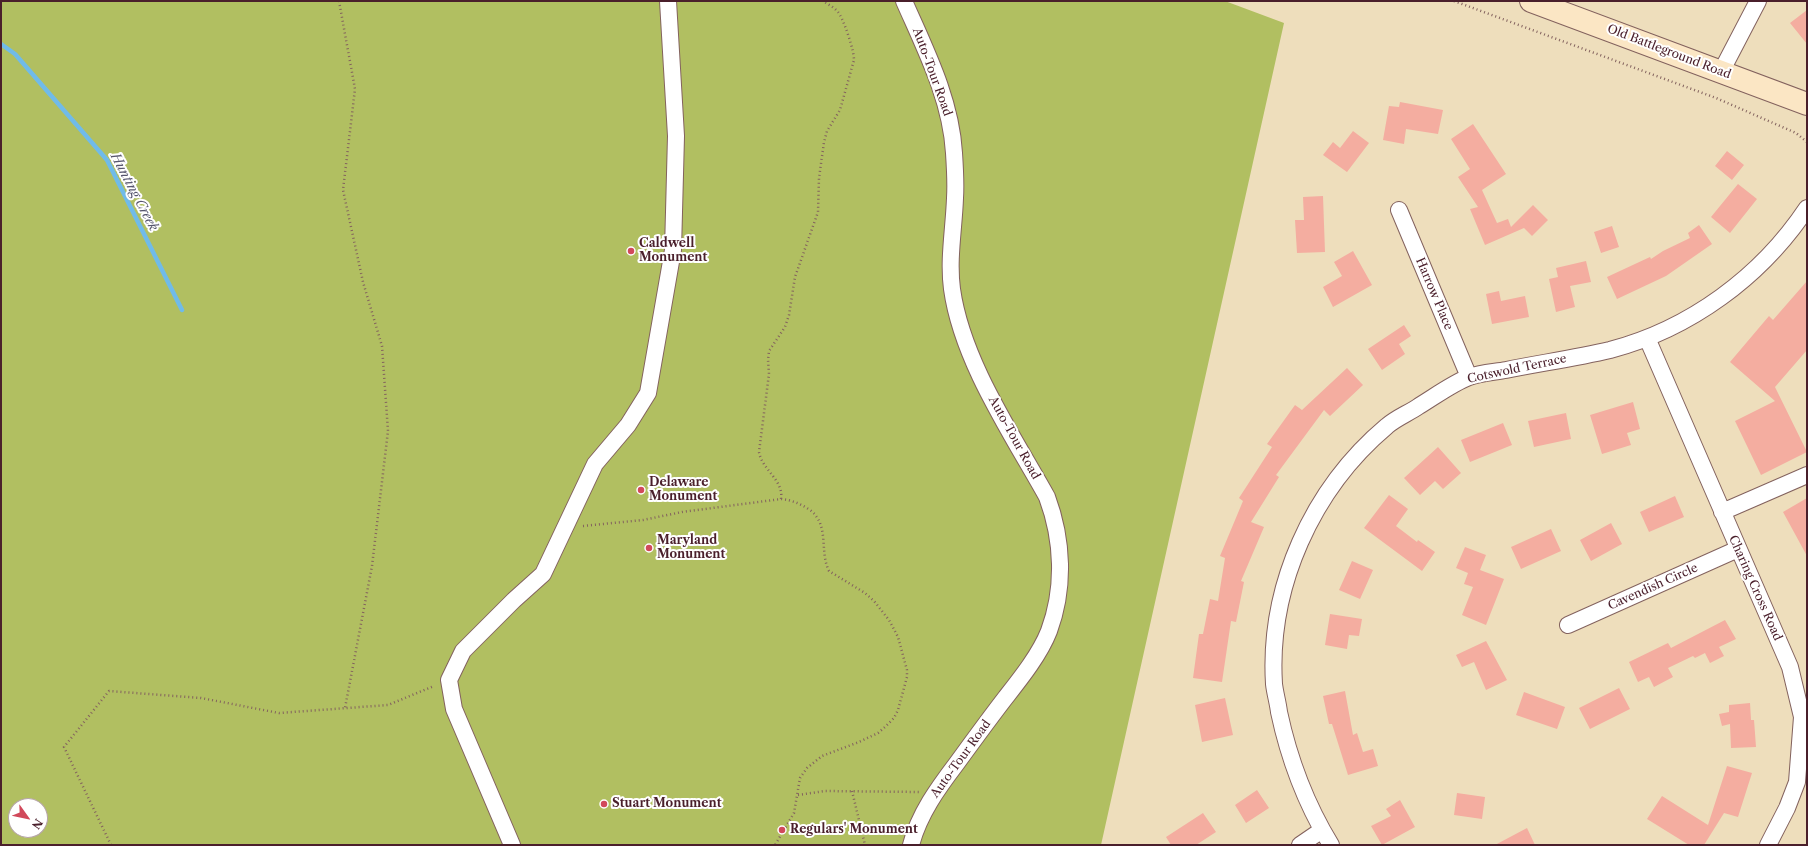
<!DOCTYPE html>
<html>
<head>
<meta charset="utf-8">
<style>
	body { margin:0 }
	#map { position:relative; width:1808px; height:846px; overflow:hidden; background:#eedebc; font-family:"Libre Caslon Text",serif }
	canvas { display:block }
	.frame { position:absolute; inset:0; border:2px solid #4a1f2b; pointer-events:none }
	.north { position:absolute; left:8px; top:798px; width:40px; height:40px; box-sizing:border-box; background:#fff; border:1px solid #b7a5aa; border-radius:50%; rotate:123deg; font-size:11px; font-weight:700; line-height:16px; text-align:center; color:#4a1f2b }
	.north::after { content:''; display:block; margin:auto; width:14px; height:18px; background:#d1495b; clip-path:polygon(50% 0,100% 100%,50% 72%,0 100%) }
</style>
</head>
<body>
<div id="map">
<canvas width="1808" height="846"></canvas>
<div class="frame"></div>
<div class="north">N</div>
</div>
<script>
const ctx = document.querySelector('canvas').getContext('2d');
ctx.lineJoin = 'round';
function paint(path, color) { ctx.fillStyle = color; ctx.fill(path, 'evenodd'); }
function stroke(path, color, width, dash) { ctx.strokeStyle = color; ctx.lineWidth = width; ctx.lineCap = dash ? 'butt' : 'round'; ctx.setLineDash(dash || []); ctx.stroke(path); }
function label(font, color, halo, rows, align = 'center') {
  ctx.font = font + ' "Libre Caslon Text",serif'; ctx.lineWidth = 4; ctx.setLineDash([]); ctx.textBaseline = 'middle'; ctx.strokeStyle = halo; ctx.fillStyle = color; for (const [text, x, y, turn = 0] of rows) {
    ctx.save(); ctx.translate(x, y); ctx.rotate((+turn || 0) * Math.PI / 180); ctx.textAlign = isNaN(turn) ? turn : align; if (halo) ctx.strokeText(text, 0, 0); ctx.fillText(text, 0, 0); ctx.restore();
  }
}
const green = new Path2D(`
	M1 1H1225L1284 23 1101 845H1ZM16 806H40V830H16Z`);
const stream = new Path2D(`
	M1 44 15 54 107 160 182 310`);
const building = new Path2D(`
	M1807 10V44L1790 23Z
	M1400 102 1443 110 1438 134 1406 129 1404 144 1383 140 1389 106 1399 107Z
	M1473 124 1506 174 1482 190 1497 223 1508 219 1511 227 1533 205 1548 220 1532 236 1524 228 1485 245 1470 209 1478 207 1458 177 1470 169 1451 139Z
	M1353 131 1369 143 1347 172 1323 155 1333 142 1340 148Z
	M1727 151 1744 165 1732 180 1715 166Z
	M1738 184 1757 199 1730 233 1711 217Z
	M1323 196 1325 252 1297 253 1295 220H1304L1303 197Z
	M1699 225 1712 244 1666 276 1617 299 1607 277 1650 257 1651 259 1663 251 1690 238 1688 233Z
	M1612 226 1619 247 1601 253 1594 232Z
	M1353 251 1372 285 1333 307 1323 287 1342 276 1334 262Z
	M1586 261 1591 282 1570 286 1575 307 1556 312 1549 279 1558 277 1556 268Z
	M1807 281V350L1775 387 1807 452 1761 475 1735 421 1775 401 1730 362 1769 316 1773 320Z
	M1499 291 1501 301 1525 296 1529 317 1492 324 1486 294Z
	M1404 325 1411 336 1399 344 1405 354 1382 370 1368 349Z
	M1347 368 1363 385 1330 416 1324 410 1276 475 1279 477 1251 522 1264 527 1241 581 1244 582 1236 622 1231 621 1222 682 1193 678 1199 634H1203L1210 599 1218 601 1225 558 1220 556 1243 501 1239 498 1272 447 1267 444 1295 405 1302 410Z
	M1633 402 1640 429 1627 433 1631 445 1602 454 1590 415Z
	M1566 413 1571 439 1534 447 1528 421Z
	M1503 423 1512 445 1470 462 1461 440Z
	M1438 447 1461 473 1443 489 1435 481 1420 495 1404 478Z
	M1389 495 1408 509 1396 526 1417 542 1418 540 1435 552 1422 571 1364 528Z
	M1675 496 1684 517 1649 532 1640 512Z
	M1807 498V556L1783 512Z
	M1611 523 1622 544 1591 561 1580 540Z
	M1551 529 1561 551 1521 569 1511 547Z
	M1465 547 1486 555 1480 570 1504 579 1486 625 1462 615 1473 587 1464 584 1468 573 1456 568Z
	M1352 561 1373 570 1360 599 1339 590Z
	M1330 614 1362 619 1359 636 1349 635 1347 649 1325 645Z
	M1725 620 1736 639 1719 647 1724 656 1710 663 1705 653 1695 658 1693 656 1668 668 1673 677 1654 687 1649 677 1638 682 1629 662 1668 643 1671 648Z
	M1486 641 1507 680 1486 690 1474 662 1462 667 1456 655Z
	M1619 688 1630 709 1590 729 1579 708Z
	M1345 691 1353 735 1357 733 1363 752 1373 749 1378 766 1348 775 1332 724H1329L1323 696Z
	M1524 692 1565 707 1557 729 1516 715Z
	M1225 698 1233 735 1202 742 1195 705Z
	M1750 703 1751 720H1754L1756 747 1731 748 1730 724 1722 726 1719 714 1729 712V705Z
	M1727 766 1752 773 1738 817 1724 813 1704 845H1689L1647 819 1662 796 1708 825Z
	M1257 790 1269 808 1246 823 1235 805Z
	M1457 793 1485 797 1482 819 1454 815Z
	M1400 800 1415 827 1382 845 1371 826 1391 816 1386 809Z
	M1203 813 1216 832 1196 845H1171L1166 837Z
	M1527 828 1535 845H1495Z`);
const path = new Path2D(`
	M339 1 355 89 343 190 363 282 382 346 388 431 372 566 345 708
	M1454 1 1716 98 1796 133 1807 142
	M781 499C784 480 762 470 759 452L769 374 768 360 769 351 785 327 789 315 795 277 818 212 819 178 824 142 827 131 840 110 854 60C854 50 845 24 840 15 836 8 829 5 823 1
	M583 526 643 520 682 512 781 499C792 500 801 504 810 510 830 525 819 551 829 571L865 593 874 601 889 620 898 637 907 670V677L898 710 894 718 885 727 878 733 859 742 822 756 807 768 800 778 794 813 775 845
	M852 791 865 845
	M798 795 825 791 919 792
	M111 845 64 747 109 691 201 698 279 713 388 705 434 686`);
const street = new Path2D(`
	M904 1C925 49 951 99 954 153 955 168 956 183 955 198 954 228 948 259 952 289 962 361 1012 434 1047 497 1063 540 1065 588 1049 631 1040 654 1021 678 1006 697 989 719 973 741 957 763 938 788 919 814 911 845
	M1721 72 1758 1
	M1399 210 1469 377
	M1647 338 1790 667 1802 717 1797 782 1787 808 1768 845
	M1722 512 1807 475
	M1568 625 1738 549
	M512 845 454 709 449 680 463 651 514 600 543 574 595 464 628 425 648 393 673 250 676 136 668 1
	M1300 845 1322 830
	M1331 845C1306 804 1289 759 1279 712 1278 703 1275 693 1274 684 1268 587 1312 489 1387 426 1396 418 1409 413 1419 406 1434 397 1453 383 1469 377 1480 373 1495 372 1506 370 1541 363 1576 358 1610 350 1690 329 1761 277 1807 208`);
const secondary = new Path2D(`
	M1531 1 1807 104`);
const markers = [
	[631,251,4,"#d1495b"],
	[641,490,4,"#d1495b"],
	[649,548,4,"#d1495b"],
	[604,804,4,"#d1495b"],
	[782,830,4,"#d1495b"]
];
const streetNames = [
	["Old Battleground Road",1669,52,21],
	["Auto-Tour Road",932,72,70],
	["Harrow Place",1434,294,67],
	["Cotswold Terrace",1517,369,-12],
	["Auto-Tour Road",1014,438,61],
	["Cavendish Circle",1653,587,-24],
	["Charing Cross Road",1755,588,66],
	["Auto-Tour Road",961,759,-54]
];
const poiNames = [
	["Caldwell",639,244],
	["Monument",639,258],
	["Delaware",649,483],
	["Monument",649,497],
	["Maryland",657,541],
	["Monument",657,555],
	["Stuart Monument",612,804],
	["Regulars' Monument",790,830]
];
const waterNames = [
	["Hunting Creek",134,192,62]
];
paint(green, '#b1bf61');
stroke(stream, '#70bbe9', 4.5);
paint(building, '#f4ada0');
stroke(street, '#83625e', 18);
stroke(secondary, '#83625e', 24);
stroke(path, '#83625e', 2.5, [1, 3]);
stroke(street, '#fff', 16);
stroke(secondary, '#fbe6c4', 22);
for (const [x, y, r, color] of markers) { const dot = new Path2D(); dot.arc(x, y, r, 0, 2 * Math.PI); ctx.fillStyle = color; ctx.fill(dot); stroke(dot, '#fff', 1.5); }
label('12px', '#4a1f2b', '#fff', streetNames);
label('bold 12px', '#4a1f2b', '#fff', poiNames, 'left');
label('italic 13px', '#57566e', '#fff', waterNames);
</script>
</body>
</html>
